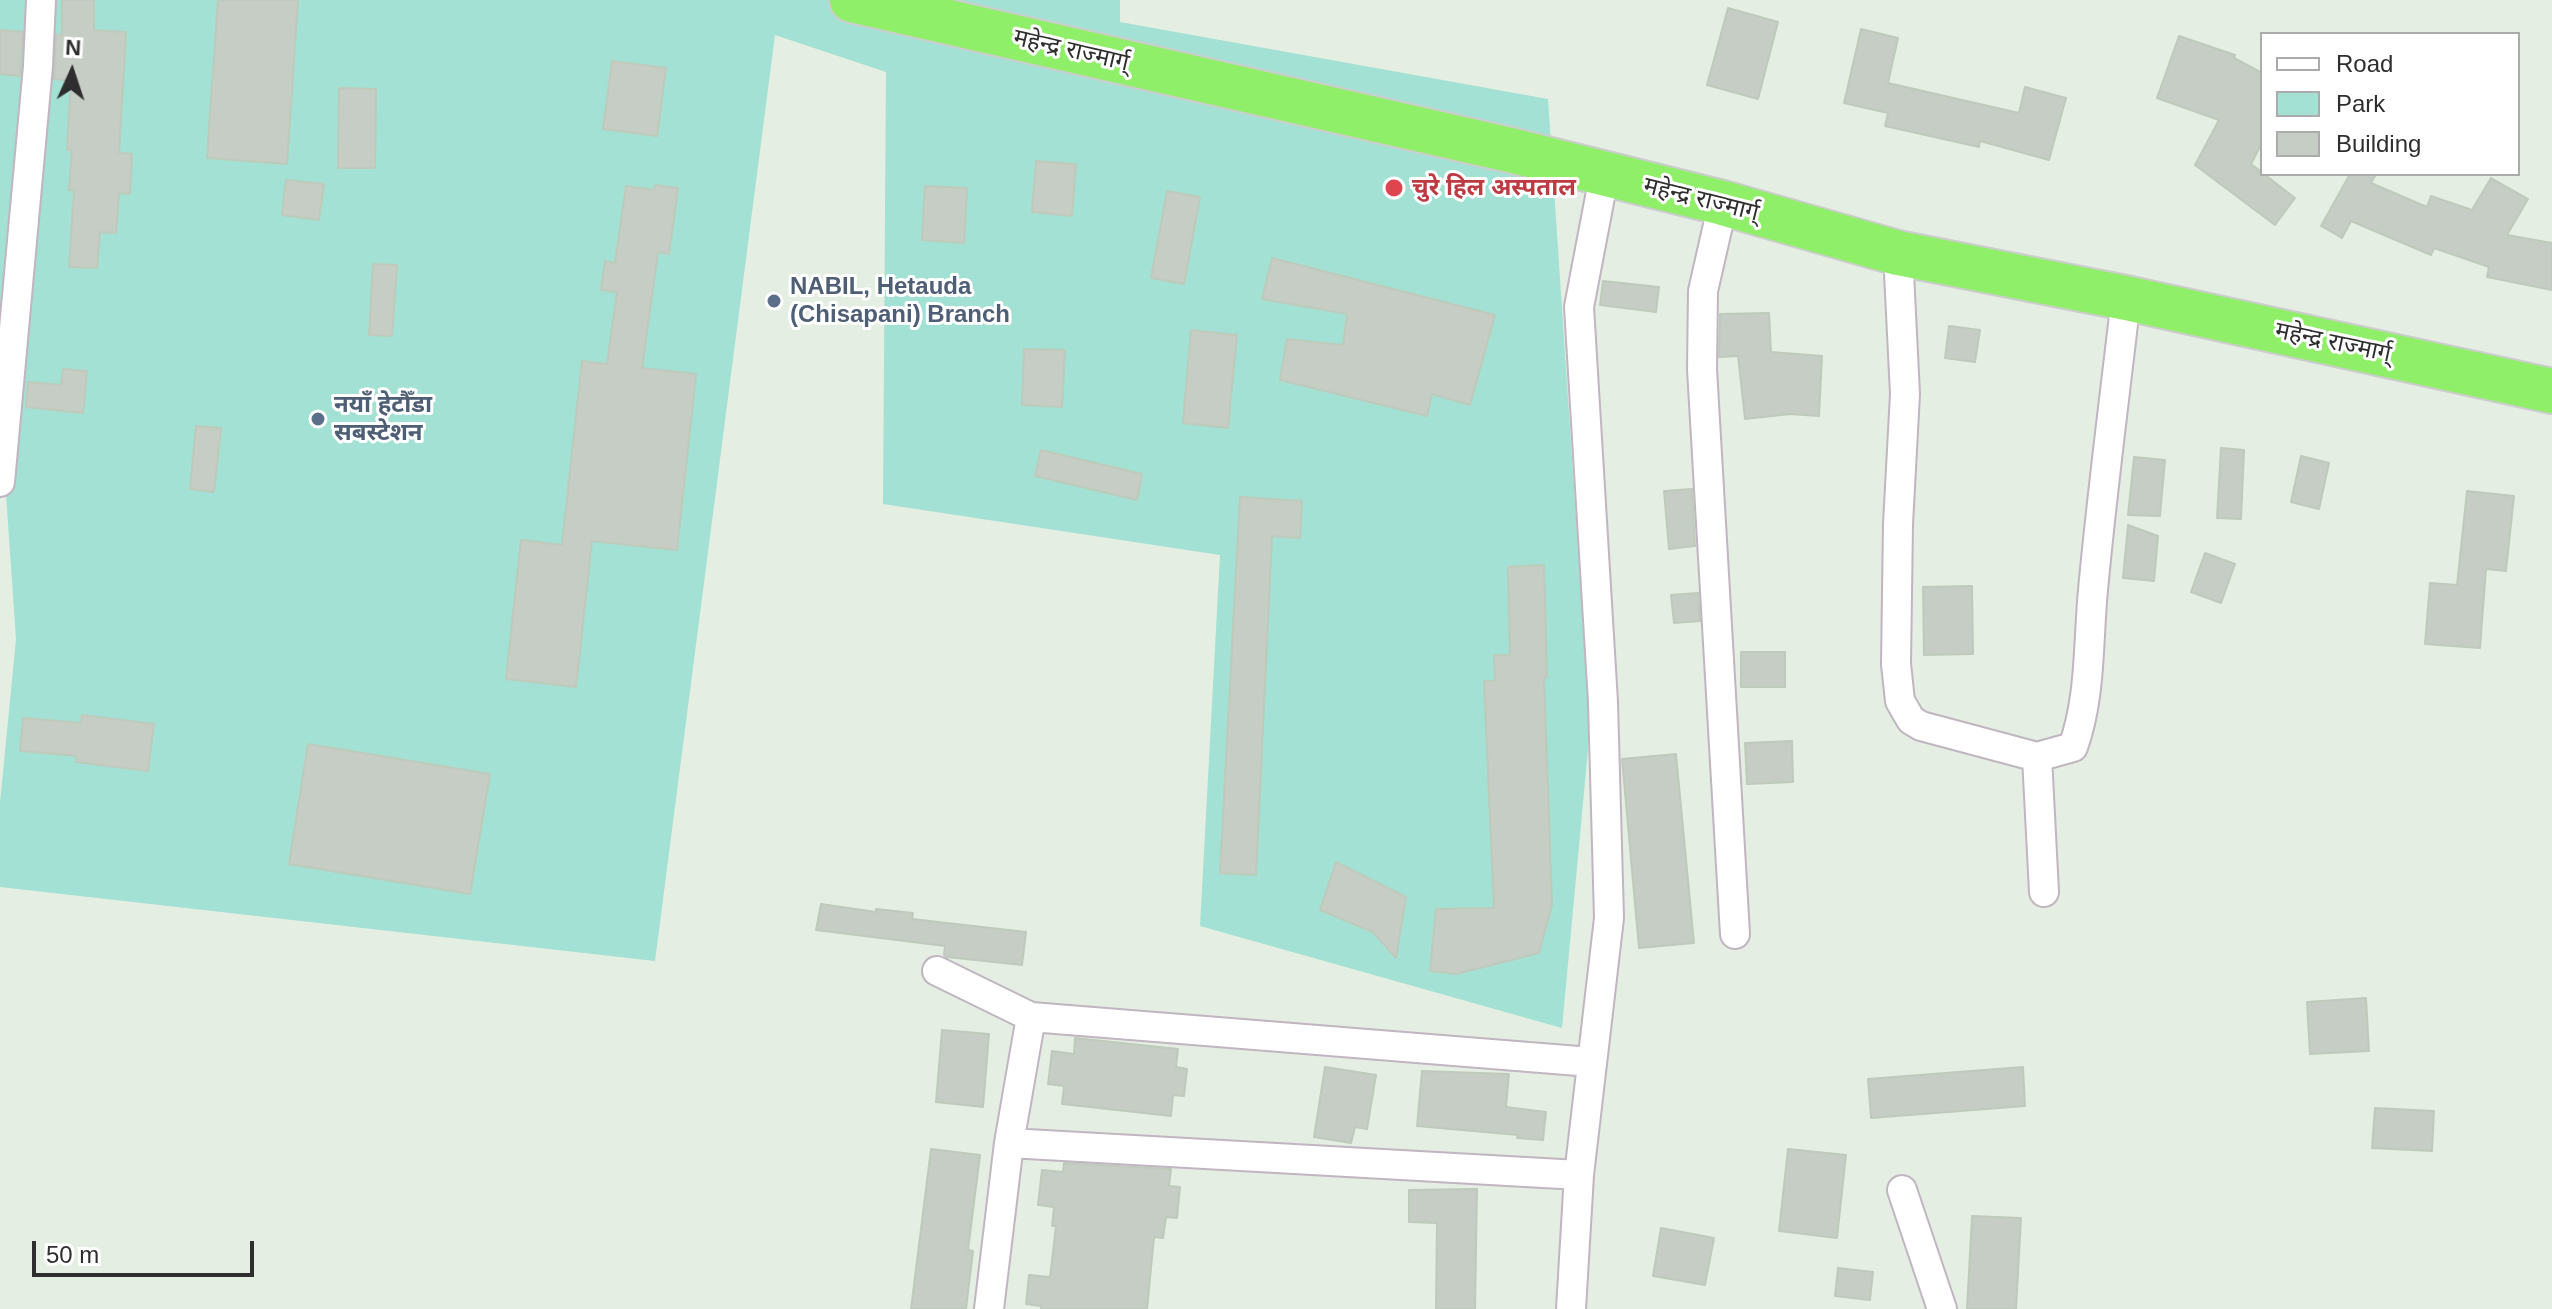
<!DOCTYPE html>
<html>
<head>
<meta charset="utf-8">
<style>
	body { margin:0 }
	#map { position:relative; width:2552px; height:1309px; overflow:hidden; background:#e5eee2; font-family:Helvetica,sans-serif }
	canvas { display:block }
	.legend { position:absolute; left:2260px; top:32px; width:260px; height:144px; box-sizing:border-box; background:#fff; border:2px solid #ababab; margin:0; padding:10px 14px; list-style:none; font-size:24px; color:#2e2e2e }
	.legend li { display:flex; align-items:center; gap:16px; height:40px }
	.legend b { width:40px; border:2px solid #ababab }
	.north { position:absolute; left:32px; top:32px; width:80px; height:80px; -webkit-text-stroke:6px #fff; paint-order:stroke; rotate:3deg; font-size:22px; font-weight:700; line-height:32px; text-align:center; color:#2e2e2e }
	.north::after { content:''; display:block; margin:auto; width:28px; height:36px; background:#2e2e2e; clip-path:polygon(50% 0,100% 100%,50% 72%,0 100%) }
	.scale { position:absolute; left:32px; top:1241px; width:222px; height:36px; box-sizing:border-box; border:4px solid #2e2e2e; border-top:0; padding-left:10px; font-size:24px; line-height:28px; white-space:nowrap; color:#2e2e2e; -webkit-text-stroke:6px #fff; paint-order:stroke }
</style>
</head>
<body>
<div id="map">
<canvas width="2552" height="1309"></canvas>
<ul class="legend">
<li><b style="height:10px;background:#fff"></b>Road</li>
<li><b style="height:22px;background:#a2e1d3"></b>Park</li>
<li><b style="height:22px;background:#c6cdc4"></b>Building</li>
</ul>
<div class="north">N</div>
<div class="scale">50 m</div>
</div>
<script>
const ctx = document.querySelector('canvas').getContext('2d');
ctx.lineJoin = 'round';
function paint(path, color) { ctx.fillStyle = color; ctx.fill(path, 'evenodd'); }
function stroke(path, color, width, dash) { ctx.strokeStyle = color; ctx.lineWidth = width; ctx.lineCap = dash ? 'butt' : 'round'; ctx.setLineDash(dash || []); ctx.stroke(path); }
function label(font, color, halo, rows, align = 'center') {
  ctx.font = font + ' Helvetica,"Noto Sans Devanagari",sans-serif'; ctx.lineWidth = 6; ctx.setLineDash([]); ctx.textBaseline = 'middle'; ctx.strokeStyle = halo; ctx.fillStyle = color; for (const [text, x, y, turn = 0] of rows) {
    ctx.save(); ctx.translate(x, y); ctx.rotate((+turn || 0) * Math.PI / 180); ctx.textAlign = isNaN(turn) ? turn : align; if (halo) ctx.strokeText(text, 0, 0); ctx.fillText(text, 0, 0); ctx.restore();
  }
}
const green = new Path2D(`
	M0 0H1120V22L1548 99 1590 728 1562 1028 1200 926 1220 555 883 504 886 72 775 35 655 961 0 887V803L16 639 0 407Z`);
const building = new Path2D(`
	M62 0H94V30L126 32 119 153 132 154 130 194 119 193 116 233 100 232 97 268 69 267 74 190H69L72 150H67L71 81 54 79 56 34 62 35Z
	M218 0H298L287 164 207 158Z
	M1728 8 1778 22 1758 99 1707 85Z
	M1861 29 1898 38 1888 83 2019 113 2025 87 2066 98 2049 160 1980 141 1979 147 1885 126 1888 113 1844 103Z
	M0 30 23 32 20 76 0 74Z
	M2179 36 2235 55 2234 58 2262 73V143L2251 164 2295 198 2275 225 2195 165 2219 120 2157 98Z
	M612 61 666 68 657 136 603 129Z
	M339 88 376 89 375 168H338Z
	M1036 161 1076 164 1072 216 1032 212Z
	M2350 174H2376L2371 183 2427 207 2431 196 2472 210 2491 178 2528 199 2507 235 2552 243V290L2487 277 2489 267 2434 248 2431 255 2351 221 2342 238 2321 226Z
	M286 180 324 184 319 220 282 215Z
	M655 185 678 188 669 254 658 252 642 368 696 374 677 550 592 541 576 687 506 679 521 540 562 545 582 361 607 364 617 292 601 290 605 261 615 263 626 186 654 190Z
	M925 186 967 188 964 243 922 240Z
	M1167 191 1200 197 1184 284 1151 278Z
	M1272 258 1495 315 1470 405 1432 394 1427 416 1280 380 1287 339 1343 345 1347 314 1262 299Z
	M373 264 397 265 392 336 369 335Z
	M1603 281 1659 287 1656 312 1600 305Z
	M1769 313 1771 352 1822 356 1819 416 1790 414 1745 419 1738 356 1719 357 1720 314Z
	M1949 326 1980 330 1975 362 1945 358Z
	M1191 330 1237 335 1228 428 1183 423Z
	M1024 349 1065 350 1062 407 1022 405Z
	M63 369 87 371 83 413 26 407 28 382 61 385Z
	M196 426 221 428 214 492 190 489Z
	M2221 448 2244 450 2241 519 2217 518Z
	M1041 450 1142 474 1137 500 1035 476Z
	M2301 456 2329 463 2319 509 2291 502Z
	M2134 457 2165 460 2160 516 2128 515Z
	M1692 489 1695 546 1669 549 1664 491Z
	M2467 491 2514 496 2506 571 2486 569 2480 648 2425 644 2430 583 2457 585Z
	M1240 497 1302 501 1300 538 1272 536 1256 875 1220 873Z
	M2128 525 2158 536 2154 581 2123 578Z
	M2205 553 2235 564 2221 603 2191 592Z
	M1544 565 1547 677 1544 678 1552 905 1539 953 1456 974 1430 971 1436 909 1494 908 1484 681H1495L1494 655H1510L1508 567Z
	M1972 586 1973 654 1924 655 1923 587Z
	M1698 593 1700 621 1674 623 1671 595Z
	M1741 652H1785V687H1741Z
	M82 715 154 724 148 771 76 762 77 756 20 751 23 718 81 723Z
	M1792 741 1793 782 1747 784 1745 743Z
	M308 744 490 774 470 894 289 864Z
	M1676 754 1694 943 1639 948 1622 759Z
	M1336 862 1406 897 1396 958 1373 932 1320 910Z
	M821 904 876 912V909L913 913 912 919 1026 932 1022 965 947 957 944 955 945 946 816 930Z
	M2366 998 2369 1051 2310 1054 2307 1002Z
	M942 1030 989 1034 983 1107 936 1102Z
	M1075 1038 1178 1049 1176 1067 1187 1069 1184 1096 1173 1095 1171 1116 1062 1104 1064 1086 1048 1084 1052 1051 1074 1054Z
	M1325 1067 1376 1075 1367 1129 1355 1127 1351 1143 1314 1137Z
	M2023 1067 2025 1106 1871 1118 1868 1079Z
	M1422 1071 1509 1074 1506 1107 1546 1112 1543 1140 1517 1138 1518 1135 1417 1126Z
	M2375 1108 2434 1111 2432 1151 2372 1148Z
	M931 1149 980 1155 968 1250 973 1251 966 1309H911Z
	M1788 1149 1846 1155 1837 1238 1779 1231Z
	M1064 1163 1171 1169 1169 1186 1180 1187 1177 1218 1166 1217 1163 1238 1154 1237 1147 1309H1041V1306L1026 1304 1029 1275 1050 1277 1056 1226H1052L1054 1207 1038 1205 1042 1170 1063 1172Z
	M1477 1189 1475 1309H1436L1437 1223 1409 1222V1190Z
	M1972 1216 2021 1218 2016 1309H1967Z
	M1661 1228 1714 1238 1705 1285 1653 1276Z
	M1838 1268 1873 1272 1870 1300 1835 1296Z`);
const minor = new Path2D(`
	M1723 203 1703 291 1702 369 1735 934
	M1898 253 1905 394 1898 524 1896 664 1900 701 1911 720 1921 726 2037 757 2044 892
	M0 482 38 66 41 0
	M2037 757 2073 747C2091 697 2088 642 2093 590 2102 492 2115 395 2126 298
	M937 971 1031 1017 1009 1143 989 1309
	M1031 1017 1591 1062
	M1009 1143 1579 1175
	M1902 1190 1942 1309
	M1571 1309 1579 1175 1609 918 1603 702 1579 307 1604 176`);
const trunk = new Path2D(`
	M852 0 1510 150 1723 203 1898 253 2126 298 2552 391`);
const markers = [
	[1394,188,10,"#e0444e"],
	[774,301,8,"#5c6f8a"],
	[318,419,8,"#5c6f8a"]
];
const streetNames = [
	["महेन्द्र राज्मार्ग्",1071,51,13],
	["महेन्द्र राज्मार्ग्",1701,200,14],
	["महेन्द्र राज्मार्ग्",2333,343,12]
];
const healthNames = [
	["चुरे हिल अस्पताल",1412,188]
];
const serviceNames = [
	["NABIL, Hetauda",790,287],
	["(Chisapani) Branch",790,315],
	["नयाँ हेटौँडा",334,405],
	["सबस्टेशन",334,433]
];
paint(green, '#a2e1d3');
paint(building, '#c6cdc4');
stroke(building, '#becabb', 2);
stroke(minor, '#c0b5c0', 32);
stroke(trunk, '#cdcdcd', 48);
stroke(minor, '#fff', 28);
stroke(trunk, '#8fef69', 44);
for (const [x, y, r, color] of markers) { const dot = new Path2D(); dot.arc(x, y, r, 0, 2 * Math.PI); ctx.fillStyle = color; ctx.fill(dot); stroke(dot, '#fff', 3); }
label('24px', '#2e2e2e', '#fff', streetNames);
label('bold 24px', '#be3a42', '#fff', healthNames, 'left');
label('bold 24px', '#4e5e75', '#fff', serviceNames, 'left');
</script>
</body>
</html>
